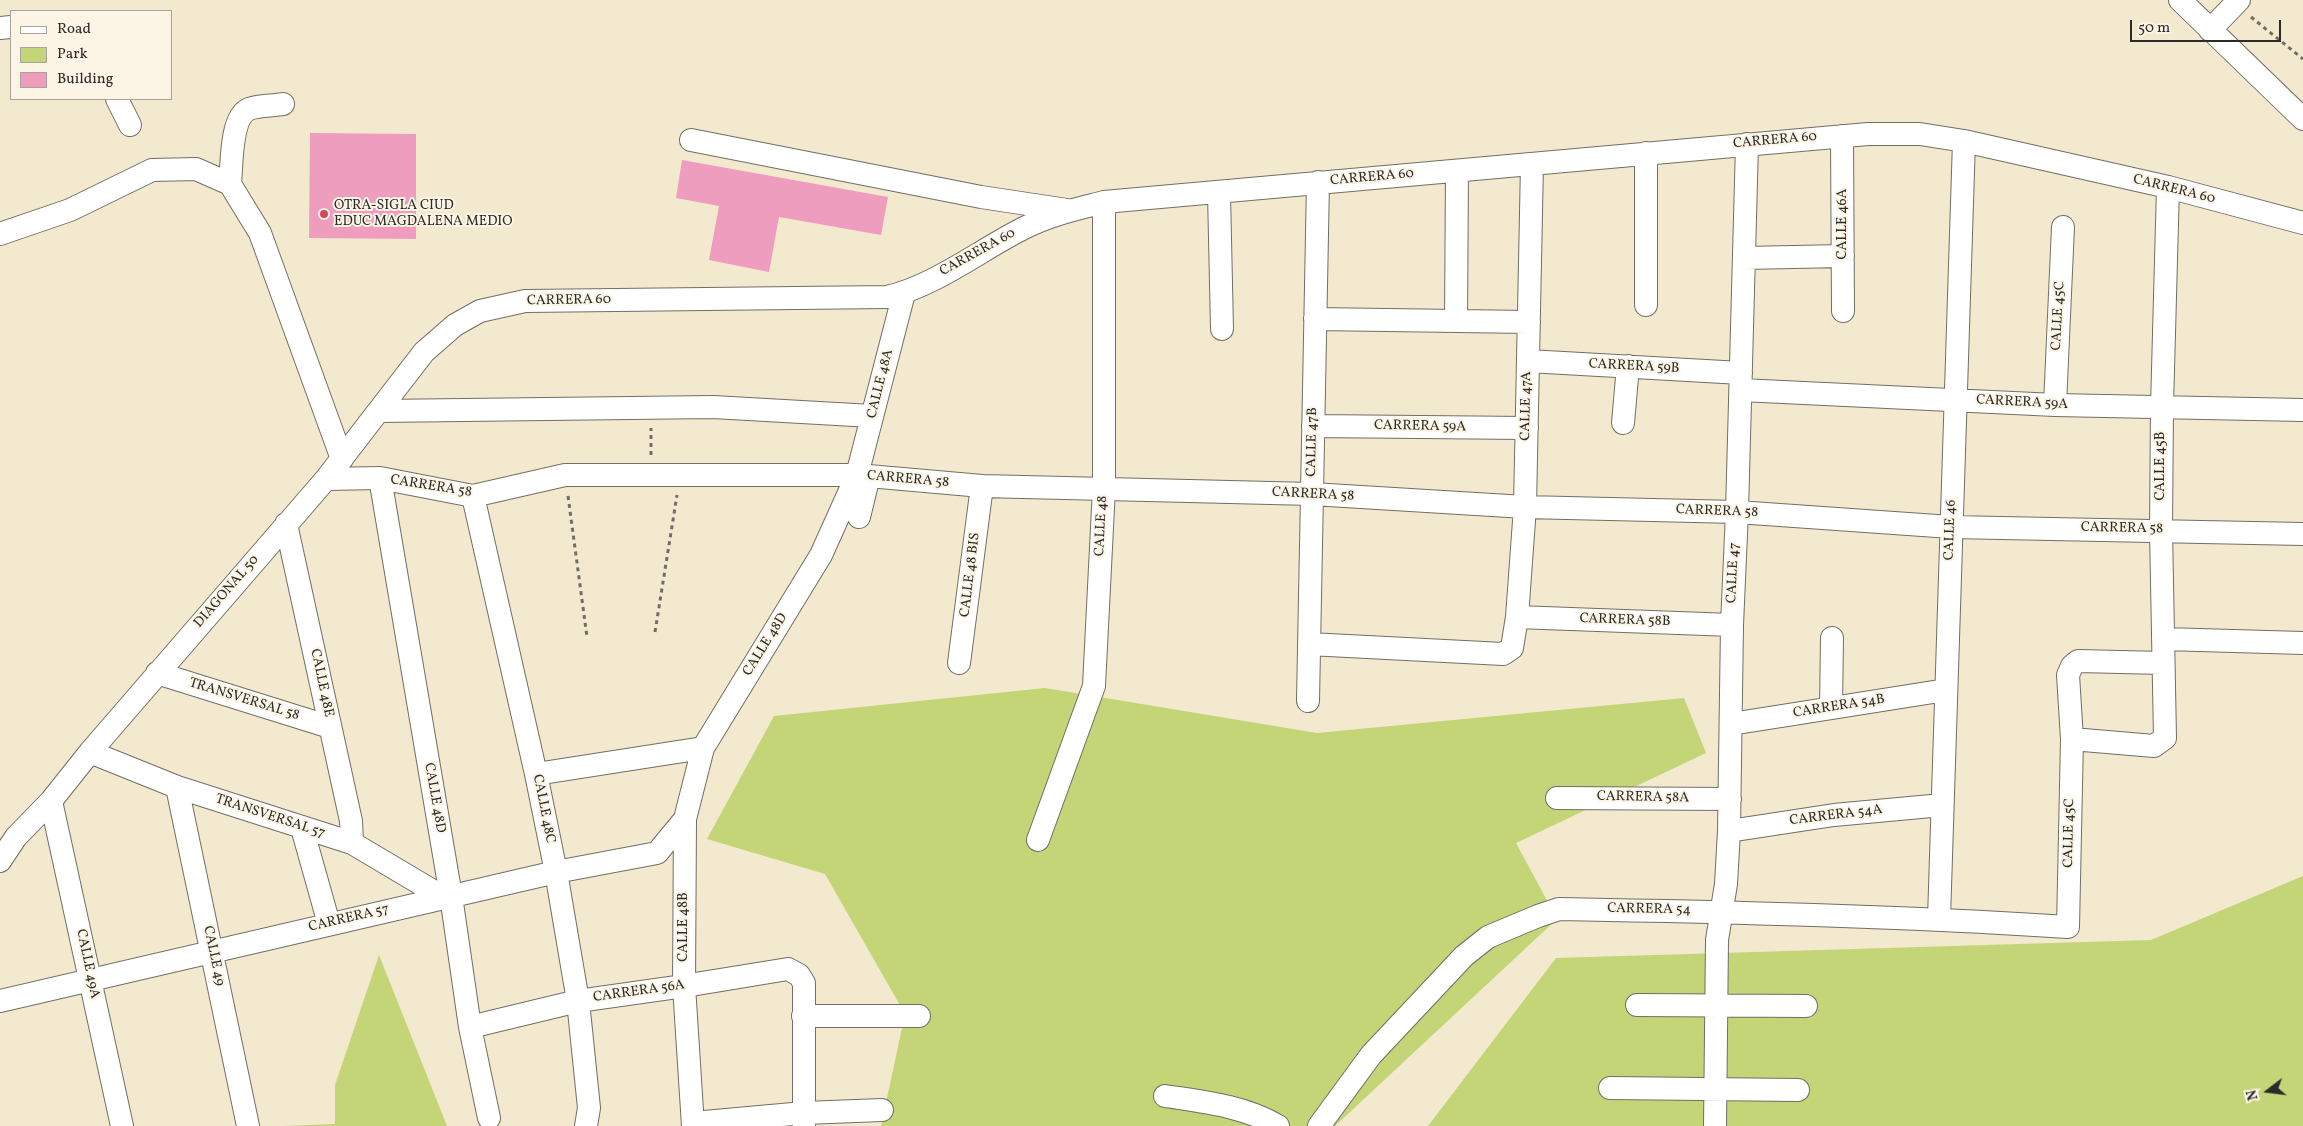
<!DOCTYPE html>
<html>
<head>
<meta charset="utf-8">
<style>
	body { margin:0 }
	#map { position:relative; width:2303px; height:1126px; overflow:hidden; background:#f3e9ce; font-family:Vollkorn,serif }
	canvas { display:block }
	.legend { position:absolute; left:10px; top:10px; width:162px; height:90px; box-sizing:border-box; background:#fcf5e5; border:1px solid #a8a49b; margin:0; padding:6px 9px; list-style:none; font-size:15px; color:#2b2b2b }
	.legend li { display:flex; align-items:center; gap:10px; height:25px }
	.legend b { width:25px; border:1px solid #a8a49b }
	.north { position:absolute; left:2243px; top:1066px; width:50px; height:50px; -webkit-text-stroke:4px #fcf5e5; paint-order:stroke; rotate:255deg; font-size:14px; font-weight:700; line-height:20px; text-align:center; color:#2b2b2b }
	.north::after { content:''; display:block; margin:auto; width:18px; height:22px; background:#2b2b2b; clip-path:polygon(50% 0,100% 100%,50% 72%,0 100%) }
	.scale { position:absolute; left:2130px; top:20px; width:151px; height:22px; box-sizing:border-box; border:2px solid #2b2b2b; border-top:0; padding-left:6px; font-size:15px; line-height:18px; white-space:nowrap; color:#2b2b2b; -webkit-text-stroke:4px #fcf5e5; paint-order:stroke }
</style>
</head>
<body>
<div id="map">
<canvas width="2303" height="1126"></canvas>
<ul class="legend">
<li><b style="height:6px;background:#fff"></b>Road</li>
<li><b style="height:14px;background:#c3d577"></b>Park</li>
<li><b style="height:14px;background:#ef9dbf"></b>Building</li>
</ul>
<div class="north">N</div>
<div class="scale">50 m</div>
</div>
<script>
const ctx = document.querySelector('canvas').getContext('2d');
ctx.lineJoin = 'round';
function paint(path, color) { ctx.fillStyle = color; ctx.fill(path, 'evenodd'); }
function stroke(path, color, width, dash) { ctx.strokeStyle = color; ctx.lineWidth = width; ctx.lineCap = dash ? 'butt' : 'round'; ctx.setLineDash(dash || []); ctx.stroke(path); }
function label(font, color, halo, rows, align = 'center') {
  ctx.font = font + ' Vollkorn,serif'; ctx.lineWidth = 4; ctx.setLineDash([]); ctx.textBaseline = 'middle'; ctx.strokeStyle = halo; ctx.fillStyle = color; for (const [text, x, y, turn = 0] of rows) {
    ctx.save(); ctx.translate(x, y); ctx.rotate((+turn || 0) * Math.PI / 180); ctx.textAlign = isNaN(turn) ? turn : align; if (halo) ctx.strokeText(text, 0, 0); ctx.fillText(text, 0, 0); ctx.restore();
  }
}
const green = new Path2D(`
	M1045 688 1317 733 1684 698 1706 753 1516 843 1557 919 1335 1126H881L905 1014 825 874 707 839 774 716Z
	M2303 876V1126H1428L1556 958 2151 940Z
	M379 955 447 1126H285L335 1124V1085Z`);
const building = new Path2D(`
	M310 133 416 134V239L309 238Z
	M682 160 888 197 881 235 779 217 769 272 709 260 719 206 676 198Z`);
const path = new Path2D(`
	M2251 17 2303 59
	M651 455V428
	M568 496 587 637
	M655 632 677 495`);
const minor = new Path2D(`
	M2180 0 2303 119
	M0 28 11 27
	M2210 30 2239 0
	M117 99 130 125
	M1842 136 1843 311
	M691 140 981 197 1067 210
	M230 184C232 166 230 117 249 109 258 105 273 106 283 104
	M1219 193 1222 329
	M0 234 70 210 152 170 196 169 230 184 260 233 342 459
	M1744 258 1843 256
	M1646 305V153
	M1315 319 1529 322
	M1456 321 1457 171
	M1528 361 1741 373
	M1741 390 2055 405 2303 410
	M2055 405 2063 227
	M380 411 713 407 872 416
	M1623 423 1628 366
	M1313 426 1527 428
	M380 478 451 896 470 1027 489 1118
	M326 479 380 478 473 496 565 475H857L982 486 1312 494 1525 507 1737 512 1951 527 2303 534
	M473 496 536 774 556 872 578 1001 589 1108 586 1126
	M859 517 869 476
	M286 524 351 821 352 843
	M1517 617 1732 625
	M2164 639 2303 643
	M1309 644 1503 654 1512 648 1517 617 1525 507 1532 164
	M959 663 982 486
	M157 673 330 727
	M1308 701 1318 182
	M1831 708 1832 638
	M1731 724 1946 690
	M2072 739 2154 746 2165 738 2161 530 2162 407 2168 187
	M90 752 177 787 352 843 443 897
	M536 774 703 748
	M177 787 248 1126
	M1557 798 1730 799
	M51 801 122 1126
	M302 828 329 924
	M1729 831 1834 815 1942 805
	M1038 840 1094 686 1104 488V202
	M0 861 16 837 51 801 90 752 326 479 424 352 455 325 480 311 525 301 887 297C935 286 980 250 1024 228 1049 215 1077 209 1104 202L1868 134H1920L1964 141 2168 187 2303 223
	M1939 919 1964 141
	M0 1001 556 872 657 853 685 819
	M1637 1005 1806 1006
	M803 1016H919
	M470 1027 578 1001 684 986 788 969 799 975 804 983V1126
	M1610 1088 1798 1090
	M1165 1096C1204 1102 1244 1106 1278 1126
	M693 1123 804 1113 882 1110
	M693 1126 684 986 685 819 703 748 821 555 857 475 904 293
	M1319 1126 1371 1055 1464 956 1488 937 1538 916 1559 909C1729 912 1899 916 2068 927L2072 739 2068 675 2072 666 2078 661 2163 663
	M1715 1126 1717 940 1726 884 1729 831 1732 625 1737 512 1747 144`);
const markers = [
	[324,214,5,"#d1495b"]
];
const streetNames = [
	["CARRERA 60",1775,141,-5],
	["CARRERA 60",1372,178,-5],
	["CARRERA 60",2174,190,14],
	["CALLE 46A",1843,224,-90],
	["CARRERA 60",978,253,-29],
	["CARRERA 60",569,301,-1],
	["CALLE 45C",2059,316,-87],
	["CARRERA 59B",1634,367,3],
	["CALLE 48A",881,384,-76],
	["CARRERA 59A",2022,403,3],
	["CALLE 47A",1527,406,-89],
	["CARRERA 59A",1420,427,1],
	["CALLE 47B",1313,442,-89],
	["CALLE 45B",2161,466,-90],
	["CARRERA 58",908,480,5],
	["CARRERA 58",431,487,9],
	["CARRERA 58",1313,495,3],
	["CARRERA 58",1717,512,2],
	["CALLE 48",1102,526,-87],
	["CARRERA 58",2122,529,1],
	["CALLE 46",1951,530,-88],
	["CALLE 47",1734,573,-87],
	["CALLE 48 BIS",971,575,-83],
	["DIAGONAL 50",227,592,-49],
	["CARRERA 58B",1625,621,2],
	["CALLE 48D",766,645,-58],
	["CALLE 48E",321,683,78],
	["TRANSVERSAL 58",244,700,17],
	["CARRERA 54B",1839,707,-9],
	["CALLE 48D",434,798,80],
	["CARRERA 58A",1643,798,1],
	["CALLE 48C",543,809,79],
	["CARRERA 54A",1836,816,-7],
	["TRANSVERSAL 57",270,817,18],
	["CALLE 45C",2070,833,-89],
	["CARRERA 54",1649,910,1],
	["CARRERA 57",349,919,-13],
	["CALLE 48B",684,927,-90],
	["CALLE 49",213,956,78],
	["CALLE 49A",87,964,78],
	["CARRERA 56A",639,992,-8]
];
const poiNames = [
	["OTRA-SIGLA CIUD",334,206],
	["EDUC MAGDALENA MEDIO",334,222]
];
paint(green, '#c3d577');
paint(building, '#ef9dbf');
stroke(minor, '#716e64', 24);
stroke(path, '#716e64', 3, [4, 4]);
stroke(minor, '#fff', 22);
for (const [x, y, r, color] of markers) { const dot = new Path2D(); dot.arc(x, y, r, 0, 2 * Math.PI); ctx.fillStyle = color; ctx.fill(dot); stroke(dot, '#fcf5e5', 2); }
label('14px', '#2b2b2b', '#fcf5e5', streetNames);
label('14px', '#2b2b2b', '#fcf5e5', poiNames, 'left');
</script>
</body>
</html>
